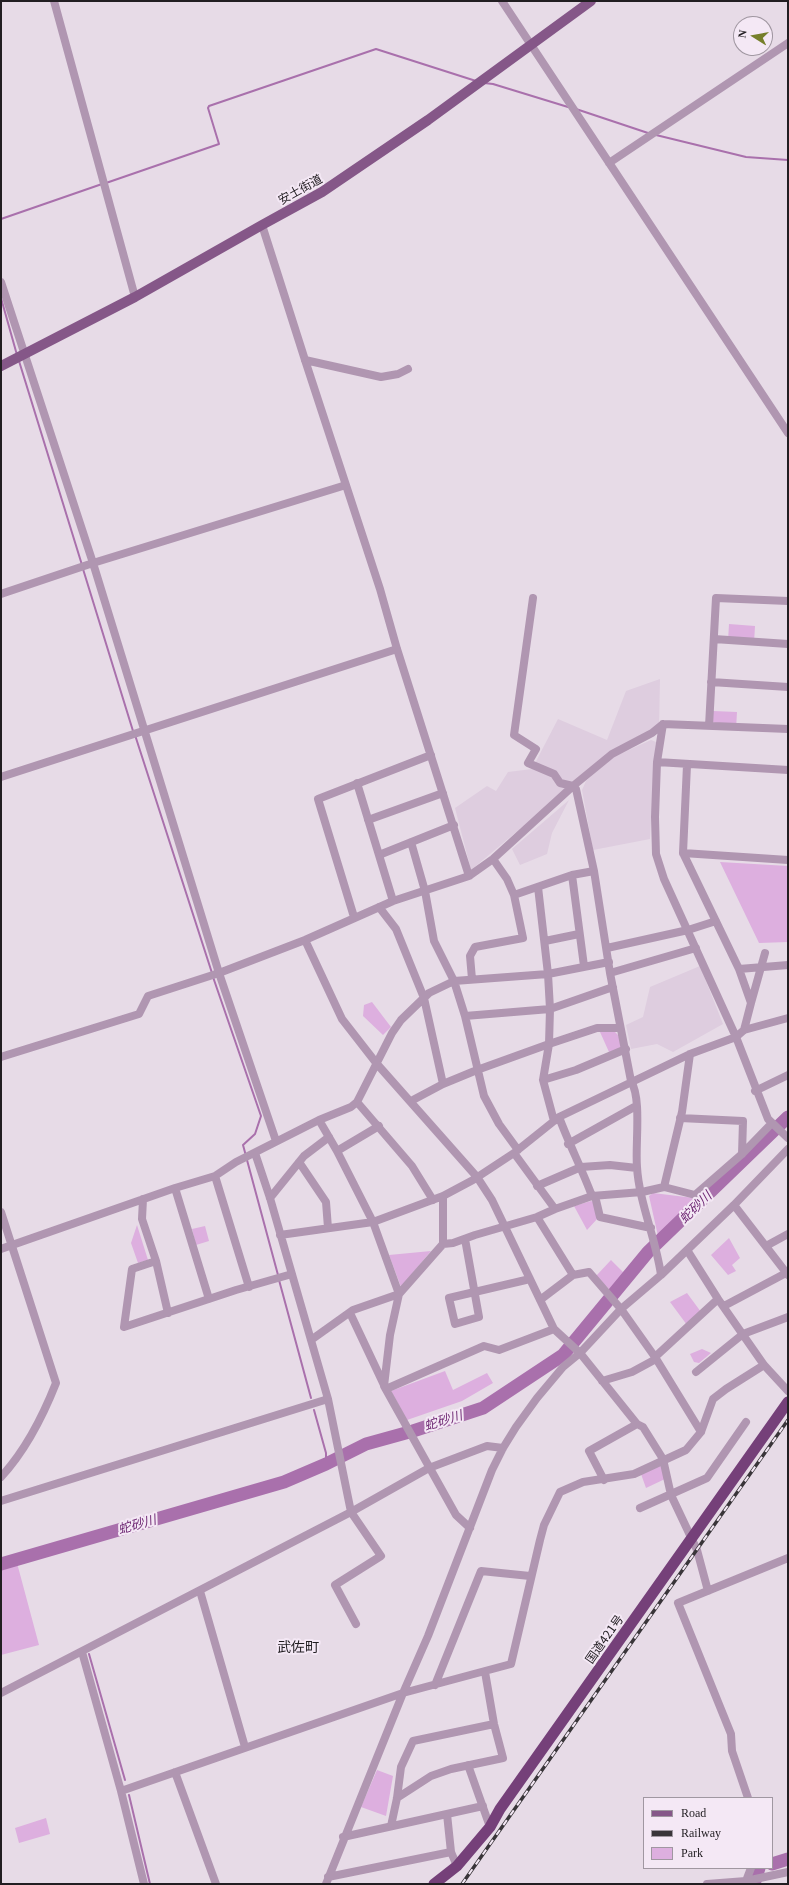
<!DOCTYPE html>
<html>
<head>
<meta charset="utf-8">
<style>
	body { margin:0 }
	#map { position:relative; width:789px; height:1885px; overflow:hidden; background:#e7dbe7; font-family:Georgia,serif }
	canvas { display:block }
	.frame { position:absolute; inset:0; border:2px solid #221e22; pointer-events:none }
	.legend { position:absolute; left:643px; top:1797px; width:130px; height:72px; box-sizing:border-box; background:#f4e8f5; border:1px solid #a097a1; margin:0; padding:5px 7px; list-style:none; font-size:12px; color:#221e22 }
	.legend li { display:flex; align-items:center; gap:8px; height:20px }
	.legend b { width:20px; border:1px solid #a097a1 }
	.north { position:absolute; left:733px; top:16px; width:40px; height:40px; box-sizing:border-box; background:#f4e8f5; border:1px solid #a097a1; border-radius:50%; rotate:281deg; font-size:11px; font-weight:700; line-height:16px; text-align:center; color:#221e22 }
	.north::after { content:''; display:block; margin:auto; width:14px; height:18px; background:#767f2b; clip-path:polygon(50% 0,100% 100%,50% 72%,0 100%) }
</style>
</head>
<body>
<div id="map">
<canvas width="789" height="1885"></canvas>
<div class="frame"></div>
<ul class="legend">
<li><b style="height:5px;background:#855788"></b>Road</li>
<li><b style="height:5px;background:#393539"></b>Railway</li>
<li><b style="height:11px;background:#ddafdf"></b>Park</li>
</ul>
<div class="north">N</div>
</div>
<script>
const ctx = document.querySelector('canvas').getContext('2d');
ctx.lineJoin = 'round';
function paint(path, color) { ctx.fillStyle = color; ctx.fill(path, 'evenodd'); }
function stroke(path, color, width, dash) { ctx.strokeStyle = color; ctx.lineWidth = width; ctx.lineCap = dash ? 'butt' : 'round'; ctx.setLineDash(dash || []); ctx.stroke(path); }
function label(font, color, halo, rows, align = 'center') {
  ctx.font = font + ' Georgia,"Noto Sans JP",serif'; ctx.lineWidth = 4; ctx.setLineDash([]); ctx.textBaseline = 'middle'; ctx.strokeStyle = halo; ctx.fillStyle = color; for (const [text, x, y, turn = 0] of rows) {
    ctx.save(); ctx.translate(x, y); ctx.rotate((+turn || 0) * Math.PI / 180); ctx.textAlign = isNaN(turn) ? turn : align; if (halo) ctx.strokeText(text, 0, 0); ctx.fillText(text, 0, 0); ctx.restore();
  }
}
const built = new Path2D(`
	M660 679 659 728 652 730 564 792 471 870 455 808 487 786 496 791 508 772 532 769 558 719 607 740 626 691Z
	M651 740 656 742 650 839 593 850 582 790 586 781 611 758Z
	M569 800 552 833 547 854 520 865 512 849Z
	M700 966 723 1024 673 1052 657 1044 631 1049 626 1025 643 1017 650 987Z`);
const green = new Path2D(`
	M729 624 755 626 754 643 728 641Z
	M713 711 737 712 736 729 712 722Z
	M720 862 788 866V942L759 943Z
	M372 1002 391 1027 383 1035 363 1016 364 1005Z
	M614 1031 618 1035 622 1044 620 1049 609 1052 600 1032Z
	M653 1193 694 1198 658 1236 649 1196Z
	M591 1201 594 1202 598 1218 587 1230 574 1206Z
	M137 1225 148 1260 138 1263 131 1243Z
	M205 1226 209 1241 196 1245 192 1229Z
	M729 1238 740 1258 732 1265 736 1271 728 1275 711 1255Z
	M431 1251 401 1287 389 1255Z
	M611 1260 625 1274 610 1290 596 1276Z
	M687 1293 701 1312 687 1325 670 1302Z
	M702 1349 711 1353 699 1363 694 1362 690 1354Z
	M445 1371 453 1390 487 1373 493 1383 462 1401 407 1420 391 1391Z
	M658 1465 663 1468 665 1479 646 1488 641 1474Z
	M17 1563 39 1645 1 1655V1568Z
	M377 1770 393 1776 386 1816 361 1807Z
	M46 1818 50 1834 19 1843 15 1828Z`);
const stream = new Path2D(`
	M484 83 493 84 568 107
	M576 109 648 133
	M656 135 746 157 788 160
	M106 183 219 144 208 108 209 106 376 49 476 81
	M1 219 102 184
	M1 298 17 355
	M19 361 82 565
	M83 569 133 731
	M135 735 212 973
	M213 977 261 1116 255 1134 243 1145 246 1156
	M247 1160 278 1275
	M279 1280 311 1398
	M314 1410 326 1453V1464
	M89 1654 125 1780
	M129 1795 150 1884`);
const river = new Path2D(`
	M1 1564 284 1482 326 1464 366 1444 413 1431 483 1408 563 1355 648 1252 788 1117
	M772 1864 788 1859
	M754 1884 759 1868`);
const minor = new Path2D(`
	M54 1 135 297
	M502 1 788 433
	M609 163 788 43
	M262 225 305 360 380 589 397 649 469 876
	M1 282 93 563 219 973 276 1141
	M305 360 381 377 398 374 408 369
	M1 594 93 563 346 485
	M533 598 514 735 536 749 528 763 554 774 560 783 573 786 576 789 594 871 610 973 631 1081C642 1099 635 1145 637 1167 639 1202 656 1239 661 1275
	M714 639 788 644
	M711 682 788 687
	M663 724 657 762 655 817 656 854 664 879 736 1037 768 1119 788 1138
	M709 726 716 598 788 601
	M657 762 788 770
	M687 765 683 853 739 969 751 1003 744 1030
	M1 777 397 649
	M357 783 393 901
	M368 820 443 793
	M411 842 425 891 434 941 454 981 465 1016 484 1096 499 1124 518 1150
	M683 853 788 860
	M379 855 454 825
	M572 875 584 966
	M538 887 548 974 550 1009 549 1044 543 1080 554 1121
	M514 895 572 875 594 871
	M379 907 396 929 424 998 443 1084
	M354 917 318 799 431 755
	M305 940 342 1019 377 1064 477 1177 492 1200 554 1329 580 1353 637 1424 643 1427 663 1459 671 1495 697 1550 708 1591
	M545 941 579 934
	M607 948 688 930 716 921
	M739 969 788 965
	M610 973 696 948
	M472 979 470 956 475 947 523 938 514 895 507 879 493 859
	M751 1003 765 953
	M465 1016 550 1009 613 987
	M1 1057 139 1014 148 996 219 973 305 940 393 901 469 876 493 859 573 786 612 754 652 733 663 724 788 729
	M543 1080 576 1070 626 1049
	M755 1091 788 1075
	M411 1101 443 1084 477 1070 549 1044 597 1028H620
	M357 1102 412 1166 433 1200
	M559 1117C569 1144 582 1169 592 1196
	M680 1118 743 1121 742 1154
	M568 1144 636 1106
	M337 1151 379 1126
	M255 1153 270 1198 328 1399 351 1512 381 1556 335 1585 356 1624
	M514 1153 555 1209
	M299 1162 326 1202 328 1228
	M215 1176 249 1287
	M537 1186 581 1167 610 1165 637 1168
	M664 1187 682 1112 690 1054
	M175 1188 209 1299
	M443 1196V1244
	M595 1196 600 1217 651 1228
	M270 1198 304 1156 329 1137
	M143 1199 142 1219 156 1261 168 1313
	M734 1205 788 1275
	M1 1212 56 1383C43 1416 26 1450 1 1477
	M537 1217 573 1275
	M280 1235 373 1222 443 1196 473 1180 514 1153 559 1117 690 1054 736 1037 744 1030 788 1018
	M465 1239 479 1317 455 1324 449 1298 530 1279
	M766 1246 788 1234
	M1 1249 175 1188 215 1176 236 1162 319 1120 351 1107 357 1102 392 1033 401 1020 429 993 454 981 548 974 609 962
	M687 1250 718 1299 764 1365 788 1391
	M156 1261 132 1269 124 1327 236 1290 292 1274
	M540 1300 573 1275 589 1272 621 1309 655 1357 701 1432
	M724 1306 786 1273
	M350 1313 384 1385
	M311 1340 353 1310 399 1294 373 1222 337 1151 319 1120
	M655 1357 718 1299
	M696 1372 743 1334 788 1317
	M602 1381 632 1372 656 1359
	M386 1389 484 1346 499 1350 554 1329
	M604 1480 589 1451 637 1424
	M1 1501 328 1399
	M640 1508 707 1478 746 1422
	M470 1528 456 1515 384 1386 390 1335 399 1294 443 1244 453 1243 475 1235 537 1217 555 1209 592 1196 642 1192 664 1187 695 1195 742 1154 772 1123
	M200 1591 245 1747
	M82 1652 121 1791
	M435 1685 481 1571 530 1576
	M1 1693 351 1512 429 1468 487 1446 503 1448
	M468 1765 490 1827
	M175 1772 216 1884
	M397 1798 431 1776 451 1769 503 1758 494 1724 485 1672
	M748 1798 732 1751 731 1734 678 1603 788 1558
	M447 1814 451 1852 457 1866
	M391 1826 397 1798 401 1767 413 1741 494 1724
	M343 1837 483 1806
	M328 1877 451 1852
	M746 1881 751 1868
	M144 1884 121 1791 403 1693 511 1664 540 1540 544 1525 560 1492 583 1482 634 1474 686 1450 701 1432 713 1399 726 1389 764 1365
	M326 1884 403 1693 428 1636 492 1470 503 1448 516 1427 537 1398 563 1367 580 1353 621 1309 661 1275 734 1205 788 1149
	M707 1884 746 1881 788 1872`);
const major = new Path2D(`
	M1 366 135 297 262 225 322 192 428 120 591 1`);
const highway = new Path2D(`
	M434 1884 457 1866 490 1827 500 1809 788 1402`);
const rail = new Path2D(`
	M462 1884 788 1420`);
const streetNames = [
	["安土街道",300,189,-29],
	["国道421号",604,1639,-55]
];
const waterNames = [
	["蛇砂川",695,1207,-44],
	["蛇砂川",443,1420,-17],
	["蛇砂川",137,1524,-16]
];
const quarterNames = [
	["武佐町",298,1647]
];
paint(built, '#decddf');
paint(green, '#ddafdf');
stroke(stream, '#a970ac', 2);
stroke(river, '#a970ac', 13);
stroke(minor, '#b096b1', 8);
stroke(major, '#855788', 10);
stroke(highway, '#754079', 11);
stroke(rail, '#393539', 3.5);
stroke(rail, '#f4e8f5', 2, [6]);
label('12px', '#221e22', '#f4e8f5', streetNames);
label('italic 13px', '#6f2974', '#f4e8f5', waterNames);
label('14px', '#221e22', '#f4e8f5', quarterNames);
</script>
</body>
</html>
